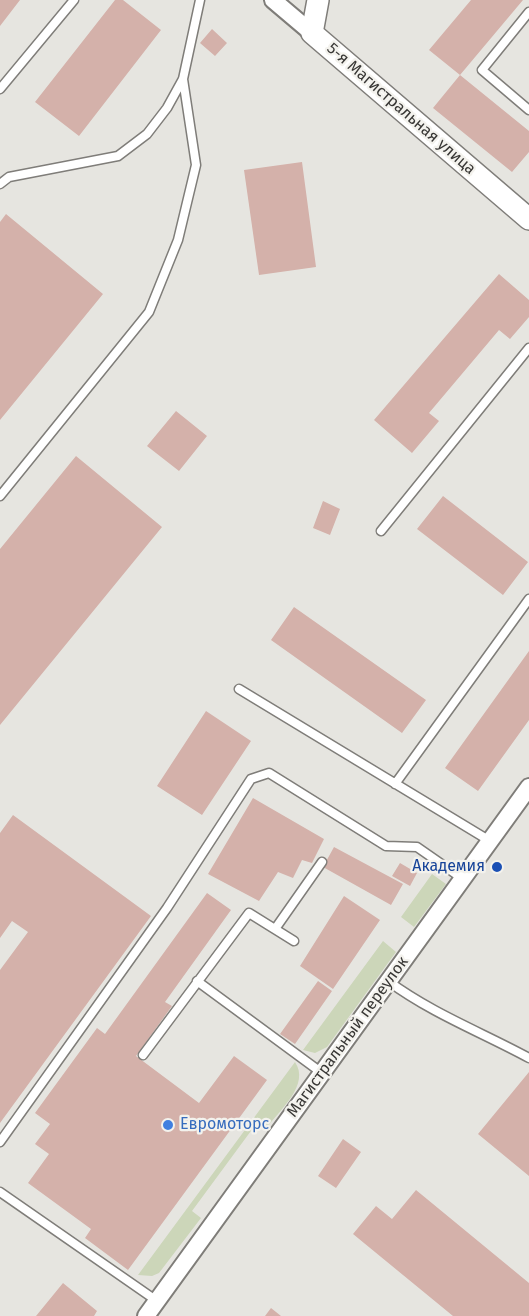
<!DOCTYPE html>
<html>
<head>
<meta charset="utf-8">
<style>
	body { margin:0 }
	canvas { display:block; background:#e6e5e0 }
</style>
</head>
<body>
<canvas width="529" height="1316"></canvas>
<script>
const ctx = document.querySelector('canvas').getContext('2d');
ctx.lineJoin = 'round';
function paint(path, color) { ctx.fillStyle = color; ctx.fill(path, 'evenodd'); }
function stroke(path, color, width, dash) { ctx.strokeStyle = color; ctx.lineWidth = width; ctx.lineCap = dash ? 'butt' : 'round'; ctx.setLineDash(dash || []); ctx.stroke(path); }
function label(font, color, halo, rows, align = 'center') {
  ctx.font = font + ' "Fira Sans",sans-serif'; ctx.lineWidth = 4.5; ctx.setLineDash([]); ctx.textBaseline = 'middle'; ctx.strokeStyle = halo; ctx.fillStyle = color; for (const [text, x, y, turn = 0] of rows) {
    ctx.save(); ctx.translate(x, y); ctx.rotate((+turn || 0) * Math.PI / 180); ctx.textAlign = isNaN(turn) ? turn : align; if (halo) ctx.strokeText(text, 0, 0); ctx.fillText(text, 0, 0); ctx.restore();
  }
}
const green = new Path2D(`
	M432 874 446 884 414 927 401 917Z
	M383 941 396 952 327 1047 315 1053 303 1050Z
	M295 1062C310 1084 281 1109 268 1126L259 1120 192 1211 201 1218 159 1273 152 1276 138 1275Z`);
const building = new Path2D(`
	M0 0H20L0 26Z
	M115 0H123L161 30 79 136 35 102Z
	M471 0H523L460 75 429 50Z
	M212 29 227 43 215 56 200 43Z
	M460 75 529 131V152L512 172 433 108Z
	M302 162 316 267 259 275 244 170Z
	M6 214 103 294 0 420V222Z
	M499 274 529 300V317L510 339 499 330 429 413 439 421 412 453 374 420Z
	M176 411 207 436 179 471 147 446Z
	M76 456 162 527 0 725V549Z
	M443 496 528 562 503 595 417 529Z
	M323 501 340 509 330 535 313 528Z
	M294 607 426 700 402 733 271 640Z
	M529 651V720L478 791 445 768Z
	M206 711 251 741 202 815 157 786Z
	M253 798 324 839 312 863 302 860 293 878 278 872 259 901 208 874Z
	M13 815 151 916 0 1123V970L28 932 12 921 0 938V833Z
	M334 847 403 884 391 905 323 867Z
	M400 863 417 873 410 886 392 876Z
	M207 893 231 910 165 1002 172 1006 136 1056 199 1103 234 1056 267 1080 128 1270 85 1238 91 1229 28 1183 49 1154 35 1144 50 1124 35 1113 97 1028 105 1034Z
	M344 896 380 920 333 989 300 966Z
	M318 981 332 991 295 1044 280 1034Z
	M529 1072V1176L478 1134Z
	M343 1139 361 1152 336 1188 318 1176Z
	M416 1190 529 1283V1316H453L353 1234 376 1206 392 1219Z
	M63 1283 97 1311 94 1316H36Z
	M271 1308 281 1316H265Z`);
const service = new Path2D(`
	M529 12 482 70 529 110
	M0 89 74 0
	M0 184 9 177 118 156 147 134 167 108 183 79 200 0
	M0 496 149 312 178 240 196 165 183 79
	M381 531 529 348
	M239 689 490 841
	M395 784 529 599
	M275 929 322 862
	M197 981 322 1073
	M388 981C433 1014 481 1032 529 1058
	M143 1055 249 913 294 941
	M0 1142 167 908 251 779 269 773 386 846 417 847 463 879
	M0 1192 157 1301`);
const minor = new Path2D(`
	M273 0 312 33
	M146 1316 529 787`);
const tertiary = new Path2D(`
	M318 0 312 33 529 219`);
const markers = [
	[497,867,6,"#1a4fb4"],
	[168,1125,6,"#3f7fe0"]
];
const streetNames = [
	["5-я Магистральная улица",401,109,41],
	["Магистральный переулок",348,1037,-54]
];
const transitNames = [
	["Академия",485,867]
];
const shopNames = [
	["Евромоторс",180,1125]
];
paint(green, '#ccd6b9');
paint(building, '#d4b1aa');
stroke(service, '#7f7d79', 11);
stroke(minor, '#7f7d79', 20);
stroke(tertiary, '#7f7d79', 24);
stroke(service, '#fff', 8);
stroke(minor, '#fff', 16);
stroke(tertiary, '#fff', 21);
for (const [x, y, r, color] of markers) { const dot = new Path2D(); dot.arc(x, y, r, 0, 2 * Math.PI); ctx.fillStyle = color; ctx.fill(dot); stroke(dot, '#f3f2ed', 2); }
label('16px', '#383735', '#f3f2ed', streetNames);
label('16px', '#164399', '#f3f2ed', transitNames, 'right');
label('16px', '#366cbe', '#f3f2ed', shopNames, 'left');
</script>
</body>
</html>
